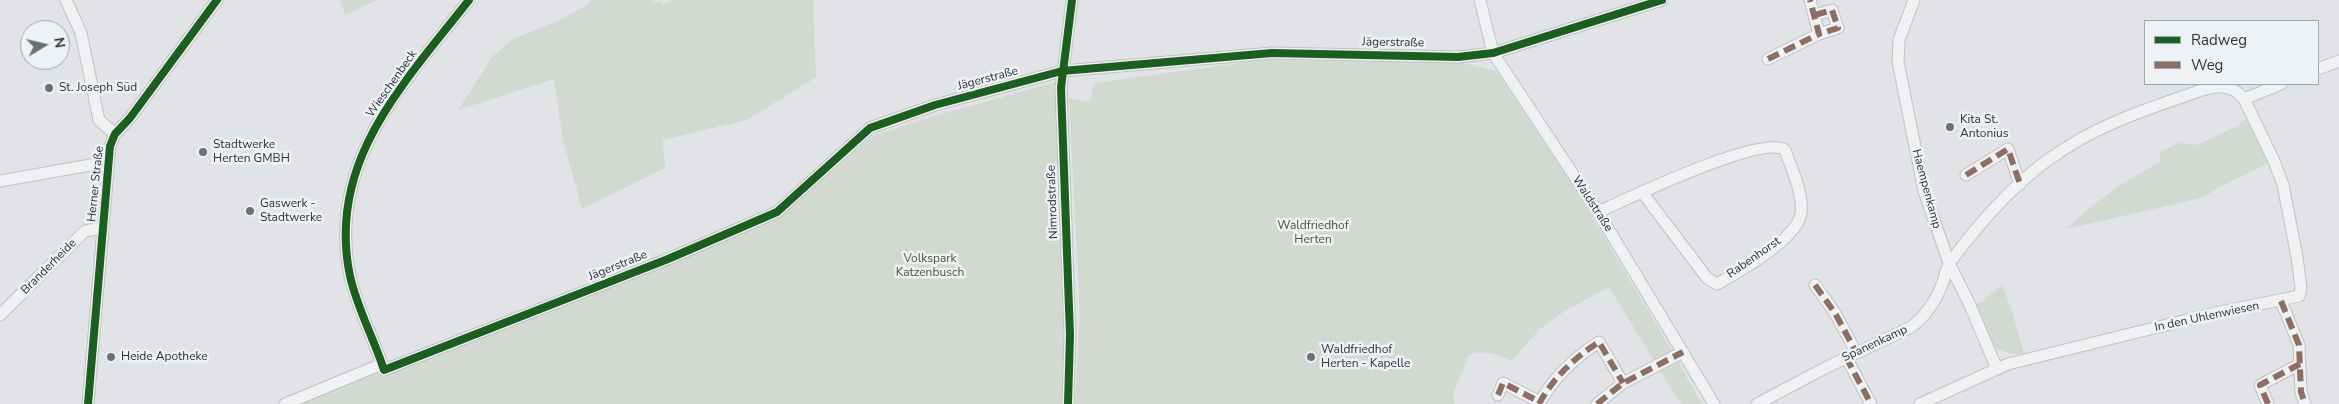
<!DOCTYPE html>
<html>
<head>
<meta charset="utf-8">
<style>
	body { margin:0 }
	#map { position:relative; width:2339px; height:404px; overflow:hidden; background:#e1e3e6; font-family:"Nunito Sans",sans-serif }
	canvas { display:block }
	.legend { position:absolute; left:2144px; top:20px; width:175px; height:65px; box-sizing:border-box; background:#eef2f5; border:1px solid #9fa6ac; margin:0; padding:6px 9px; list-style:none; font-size:15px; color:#28333e }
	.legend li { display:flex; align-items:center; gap:10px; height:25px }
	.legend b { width:25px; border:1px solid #9fa6ac }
	.north { position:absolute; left:20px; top:20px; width:50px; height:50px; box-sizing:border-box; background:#eef2f5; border:1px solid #9fa6ac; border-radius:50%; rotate:81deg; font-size:14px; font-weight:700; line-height:20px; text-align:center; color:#28333e }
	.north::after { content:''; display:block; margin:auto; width:18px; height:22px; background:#697179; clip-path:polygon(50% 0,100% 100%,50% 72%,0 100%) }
</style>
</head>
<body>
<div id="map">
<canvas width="2339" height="404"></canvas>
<ul class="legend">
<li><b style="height:6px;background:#1b5e20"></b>Radweg</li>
<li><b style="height:6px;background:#8d6e63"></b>Weg</li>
</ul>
<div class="north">N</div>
</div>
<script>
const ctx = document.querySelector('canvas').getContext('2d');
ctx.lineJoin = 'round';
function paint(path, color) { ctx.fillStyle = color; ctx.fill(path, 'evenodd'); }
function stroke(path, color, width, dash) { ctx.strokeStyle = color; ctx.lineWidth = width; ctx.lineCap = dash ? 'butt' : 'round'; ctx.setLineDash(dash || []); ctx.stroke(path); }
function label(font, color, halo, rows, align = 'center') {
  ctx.font = font + ' "Nunito Sans",sans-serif'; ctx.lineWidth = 5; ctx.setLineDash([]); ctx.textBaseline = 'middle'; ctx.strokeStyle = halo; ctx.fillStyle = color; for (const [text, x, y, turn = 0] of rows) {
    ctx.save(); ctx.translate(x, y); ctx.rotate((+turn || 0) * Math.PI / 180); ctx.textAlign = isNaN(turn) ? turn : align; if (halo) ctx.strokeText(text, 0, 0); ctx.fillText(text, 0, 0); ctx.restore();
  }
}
const green = new Path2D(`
	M340 0H377L345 15Z
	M589 0H652L654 4 661 1 663 5 671 0H813L816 77 747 120 663 140 665 168 582 209 563 141 554 79 458 110 493 56 513 39 554 23 590 3Z
	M1261 60 1459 62 1496 71 1579 195 1673 352 1655 362 1609 287 1563 312 1540 329 1511 361C1496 353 1485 350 1469 355L1453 393 1455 404H1075L1080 316 1069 98 1090 102 1094 83Z
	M1059 81 1070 334 1063 404H286L383 369 777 215 873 136 924 119Z
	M2246 118 2269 163 2223 185 2202 198 2066 229C2096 201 2125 180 2160 162V152L2180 143 2196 145 2236 127Z
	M2002 284 2013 314 2024 354H2011L1994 347 1976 304 1982 302Z
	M1678 360 1681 367 1702 404H1681L1659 369Z`);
const minor = new Path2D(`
	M66 0 81 33 99 120 115 134
	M469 0C404 83 326 162 350 276 357 308 374 339 384 370L668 259 777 212 870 128 935 105 1062 71 1272 53 1458 57 1493 53 1662 0
	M1480 0 1493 53 1598 212 1714 404
	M1914 0 1899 40 1898 62 1924 191 1949 263 1969 303 1997 369
	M1815 15 1832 10 1838 28 1819 34
	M1768 59 1819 34 1810 0
	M2318 69 2339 61
	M1966 175 2008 149 2020 184
	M0 181 107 162
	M1598 212C1627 199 1762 134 1785 150 1792 170 1803 192 1801 213 1798 239 1738 272 1717 284L1707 278 1642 192
	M1815 285 1835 313 1856 352
	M2281 301 2299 345 2301 392 2305 404
	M0 315 85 231 103 228
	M1846 357 1871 404
	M1498 395 1503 383 1540 402
	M88 404 110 146 115 134 130 118 217 0
	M285 404 382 364
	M1068 404 1070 335 1061 88 1072 0
	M1539 404C1553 378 1574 358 1599 342L1623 383
	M1597 404 1623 383 1683 352
	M1757 404 1823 369 1911 327C1927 315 1936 301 1943 282 1945 275 1947 266 1951 261 1980 222 2020 177 2061 151 2097 127 2138 112 2179 98 2201 91 2226 76 2244 99L2281 84
	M1920 404 2008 364 2215 313 2299 296 2301 288 2297 257 2283 185 2274 161 2244 99
	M2268 404 2260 385 2300 364`);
const quiet = new Path2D(`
	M1815 15 1832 10 1838 28 1819 34
	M1768 59 1819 34 1810 0
	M1966 175 2008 149 2020 184
	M1815 285 1835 313 1856 352
	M2281 301 2299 345 2301 392 2305 404
	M1846 357 1871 404
	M1498 395 1503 383 1540 402
	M1539 404C1553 378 1574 358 1599 342L1623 383
	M1597 404 1623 383 1683 352
	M2268 404 2260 385 2300 364`);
const cycleway = new Path2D(`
	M469 0C404 83 326 162 350 276 357 308 374 339 384 370L668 259 777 212 870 128 935 105 1062 71 1272 53 1458 57 1493 53 1662 0
	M88 404 110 146 115 134 130 118 217 0
	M1068 404 1070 335 1061 88 1072 0`);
const markers = [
	[49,88,5,"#697179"],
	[1950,127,5,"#697179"],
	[203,152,5,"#697179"],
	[250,211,5,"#697179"],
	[111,357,5,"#697179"],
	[1311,357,5,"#697179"]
];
const streetNames = [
	["Jägerstraße",1393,43,1],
	["Jägerstraße",988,79,-15],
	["Wieschenbeck",392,84,-55],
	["Herner Straße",96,184,-84],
	["Haempenkamp",1926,189,75],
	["Nimrodstraße",1053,202,-92],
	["Waldstraße",1592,204,57],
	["Rabenhorst",1754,258,-35],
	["Jägerstraße",618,266,-22],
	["Branderheide",49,267,-45],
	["In den Uhlenwiesen",2207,317,-12],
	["Spanenkamp",1875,344,-25]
];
const poiNames = [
	["St. Joseph Süd",59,88],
	["Kita St.",1960,120],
	["Antonius",1960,134],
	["Stadtwerke",213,145],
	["Herten GMBH",213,159],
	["Gaswerk -",260,204],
	["Stadtwerke",260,218],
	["Waldfriedhof",1321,350],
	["Herten - Kapelle",1321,364],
	["Heide Apotheke",121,357]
];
const parkNames = [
	["Waldfriedhof",1313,226],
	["Herten",1313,240],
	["Volkspark",930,259],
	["Katzenbusch",930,273]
];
paint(green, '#d2d9d1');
stroke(minor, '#bfc1c4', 13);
stroke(minor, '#f0f1f2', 11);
stroke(quiet, '#8d6e63', 6, [12, 6]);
stroke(cycleway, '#1b5e20', 8);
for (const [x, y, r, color] of markers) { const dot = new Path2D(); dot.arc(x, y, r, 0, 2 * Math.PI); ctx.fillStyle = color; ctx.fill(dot); stroke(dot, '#eef2f5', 2); }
label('12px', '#28333e', '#eef2f5', streetNames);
label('12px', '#28333e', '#eef2f5', poiNames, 'left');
label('12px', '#415936', '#eef2f5', parkNames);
</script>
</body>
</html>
